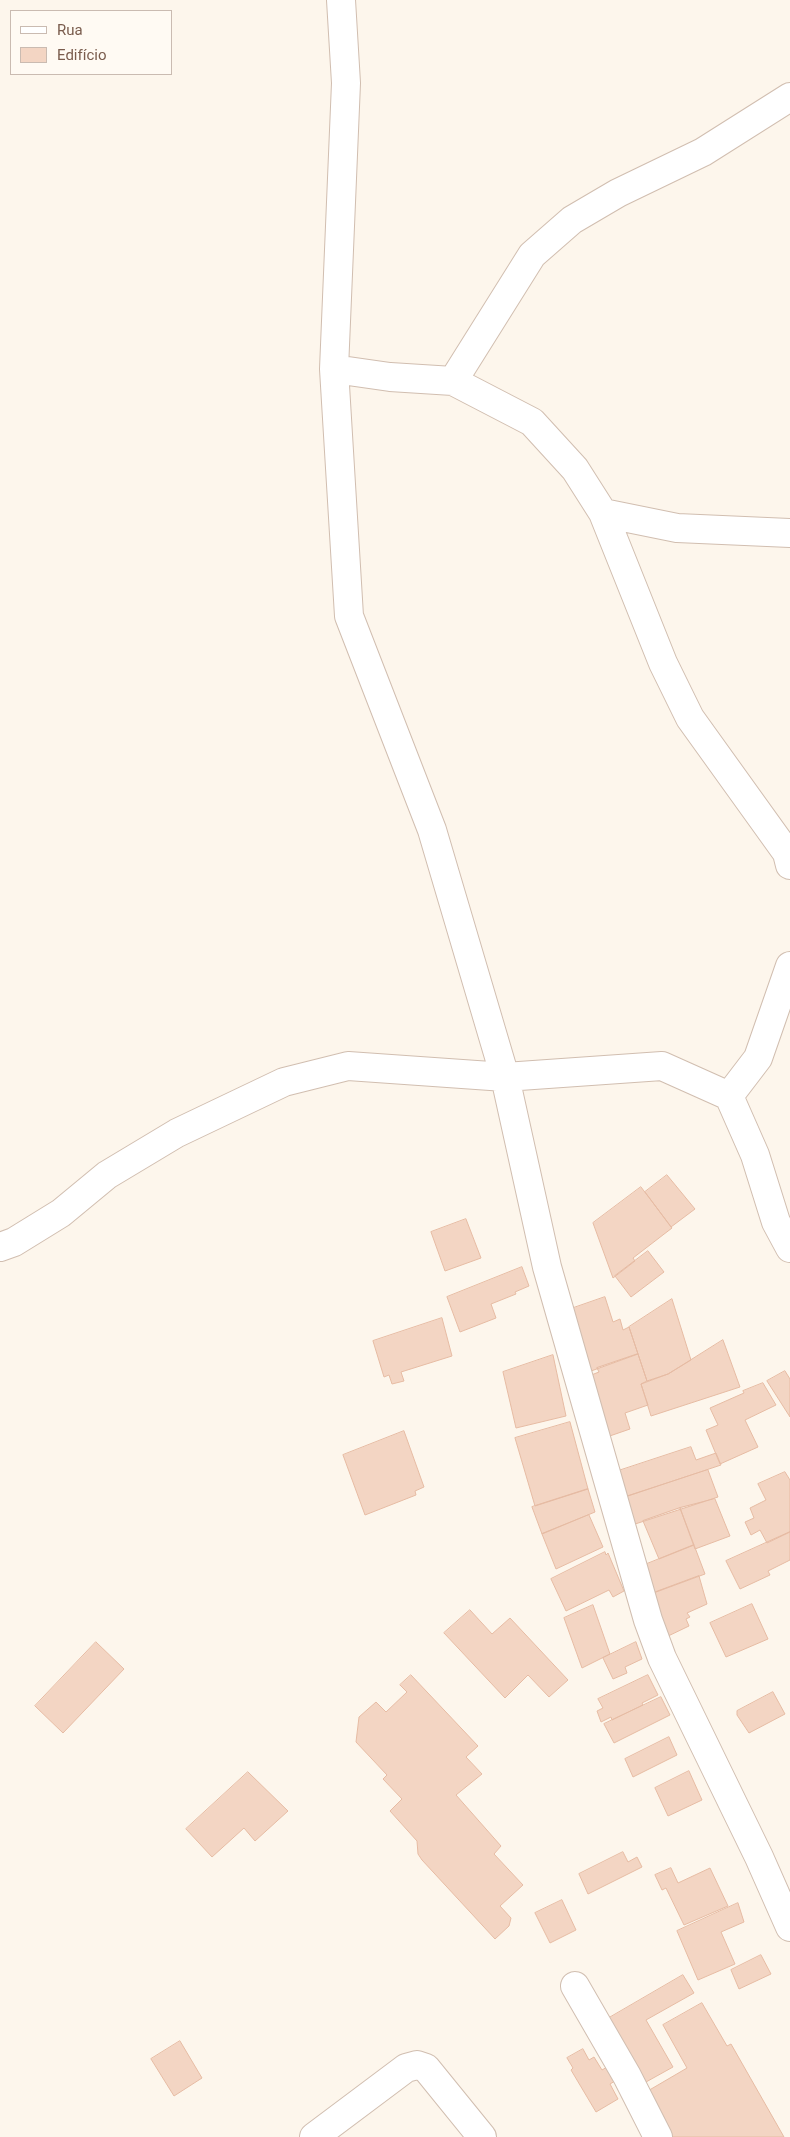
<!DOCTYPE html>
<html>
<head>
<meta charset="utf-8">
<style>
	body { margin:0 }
	#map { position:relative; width:790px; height:2137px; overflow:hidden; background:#fdf6ec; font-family:Roboto,sans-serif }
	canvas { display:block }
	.legend { position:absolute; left:10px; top:10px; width:162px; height:65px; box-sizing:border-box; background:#fffaf3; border:1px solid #cabbb1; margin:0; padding:6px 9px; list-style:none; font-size:15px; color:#7a5c4d }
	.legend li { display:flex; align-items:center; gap:10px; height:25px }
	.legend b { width:25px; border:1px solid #cabbb1 }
</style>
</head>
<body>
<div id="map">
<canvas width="790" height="2137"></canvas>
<ul class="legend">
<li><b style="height:6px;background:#fff"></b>Rua</li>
<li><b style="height:14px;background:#f3d5c3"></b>Edifício</li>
</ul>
</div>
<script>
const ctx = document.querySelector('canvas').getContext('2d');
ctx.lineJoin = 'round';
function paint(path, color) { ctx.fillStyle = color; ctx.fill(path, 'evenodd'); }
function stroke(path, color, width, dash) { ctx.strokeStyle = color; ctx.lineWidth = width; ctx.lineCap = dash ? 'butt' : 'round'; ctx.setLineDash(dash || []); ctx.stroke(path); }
const building = new Path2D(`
	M667 1175 695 1209 671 1227 645 1192Z
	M641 1187 672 1228 633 1258 635 1261 613 1278 593 1223Z
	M466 1219 481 1258 445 1271 431 1232Z
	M648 1251 664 1272 631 1297 615 1276Z
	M522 1267 529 1286 515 1292 516 1294 491 1304 496 1318 460 1332 447 1297Z
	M605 1297 613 1322 620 1319 623 1330 629 1327 638 1354 580 1375 562 1312Z
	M672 1299 691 1360 668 1374 647 1381 629 1327Z
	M442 1318 452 1356 401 1372 404 1381 392 1384 389 1375 384 1377 373 1341Z
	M723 1340 740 1387 651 1416 641 1384 668 1374Z
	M638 1354 647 1381 641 1384 648 1405 625 1413 630 1429 601 1439 581 1379 599 1372 597 1368Z
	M553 1355 566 1416 516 1428 503 1372Z
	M785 1371 790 1379V1417L767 1381Z
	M763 1383 776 1405 745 1420 758 1447 720 1464 706 1430 718 1425 710 1408 744 1393 743 1391Z
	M570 1422 588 1489 535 1506 515 1438Z
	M404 1431 424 1487 415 1491 416 1495 365 1515 343 1455Z
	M691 1447 696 1460 716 1453 721 1465 619 1499 609 1474Z
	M708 1470 718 1497 626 1527 619 1499Z
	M785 1472 790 1480V1532L767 1543 760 1530 751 1535 745 1522 754 1518 750 1508 766 1500 758 1484Z
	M588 1489 595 1512 542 1534 532 1507Z
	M715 1499 730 1536 695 1549 680 1508Z
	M680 1508 694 1545 659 1559 643 1521Z
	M589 1515 603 1547 556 1569 542 1534Z
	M790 1532V1560L768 1571 770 1575 740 1589 726 1561Z
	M694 1545 705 1574 648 1595 637 1568Z
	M605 1552 606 1555 608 1553 624 1591 613 1597 609 1590 566 1611 551 1579Z
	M699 1576 707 1604 687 1613 690 1617 686 1619 689 1626 664 1638 648 1595Z
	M752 1604 768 1639 726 1657 710 1623Z
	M593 1605 610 1654 582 1668 564 1618Z
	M470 1610 492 1634 510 1618 568 1680 549 1697 528 1675 505 1698 444 1633Z
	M96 1642 124 1669 63 1733 35 1706Z
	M636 1642 642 1659 625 1667 627 1673 613 1679 603 1658Z
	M411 1675 478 1746 466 1757 482 1774 456 1795 501 1846 494 1854 523 1885 500 1906 511 1918 509 1926 495 1939 422 1860 418 1854 417 1841 390 1811 402 1799 383 1779 387 1775 356 1742 359 1717 376 1702 386 1712 407 1692 400 1685Z
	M648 1675 658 1695 642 1703 643 1705 612 1720 611 1717 601 1722 597 1711 603 1708 598 1699Z
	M773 1692 785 1714 749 1733 737 1715V1711Z
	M661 1697 670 1715 614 1743 604 1724Z
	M669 1737 677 1755 633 1777 625 1759Z
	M689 1771 702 1800 668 1816 655 1788Z
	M248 1772 288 1811 255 1841 244 1828 212 1857 186 1829Z
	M623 1852 628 1862 637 1857 642 1867 588 1894 579 1874Z
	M671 1868 678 1883 710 1868 728 1906 684 1925 666 1888 662 1890 655 1875Z
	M562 1900 576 1930 550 1943 535 1913Z
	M738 1903 744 1922 721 1932 735 1964 698 1980 677 1931Z
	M761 1955 771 1974 739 1989 731 1970Z
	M683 1975 694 1993 646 2020 673 2067 646 2082 609 2018Z
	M702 2003 727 2046 731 2044 784 2137H672L646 2092 687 2068 663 2025Z
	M180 2041 202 2078 174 2096 151 2059Z
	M583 2049 589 2060 594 2057 602 2070 607 2067 615 2081 610 2084 618 2099 596 2112 571 2070 573 2068 567 2058Z`);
const minor = new Path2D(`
	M341 0 346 83 334 369 349 616 432 830 505 1077 547 1267 648 1620 662 1658 759 1857 790 1927
	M334 369 390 377 453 381 532 422 575 469 603 513 663 663 690 718 787 853 790 865
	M453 381 532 255 572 220 618 193 703 152 790 97
	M603 513 677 528 790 533
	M729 1096 758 1058 790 966
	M0 1247 14 1242 61 1213 107 1175 177 1133 284 1082 348 1066 505 1077 662 1066 729 1096 755 1155 776 1222 790 1248
	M575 1986 627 2076 658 2137
	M314 2137 406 2068 417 2065 426 2068 482 2137`);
paint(building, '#f3d5c3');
stroke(building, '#e6bba3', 1);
stroke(minor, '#d1beb0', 30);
stroke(minor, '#fff', 28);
</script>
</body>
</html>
